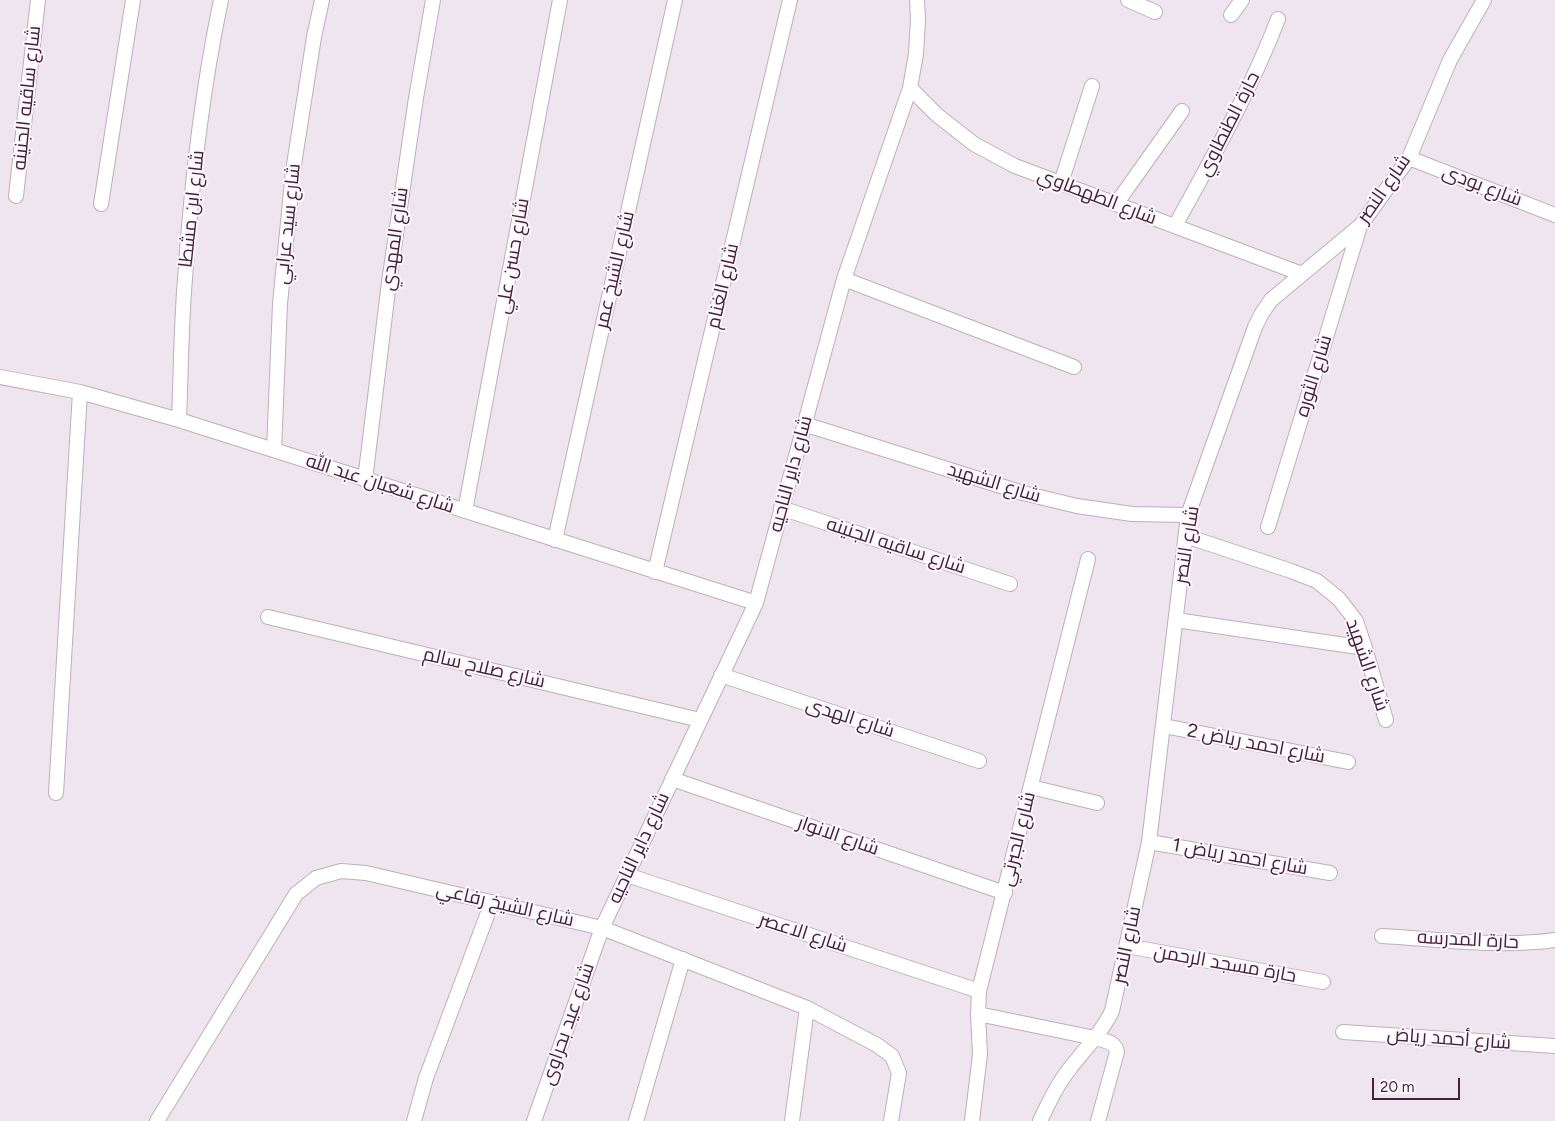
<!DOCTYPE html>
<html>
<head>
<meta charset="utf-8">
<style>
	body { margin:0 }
	#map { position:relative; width:1555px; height:1121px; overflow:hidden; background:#efe5ee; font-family:Figtree,sans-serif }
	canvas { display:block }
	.scale { position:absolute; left:1372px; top:1078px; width:88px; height:22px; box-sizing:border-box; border:2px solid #44223a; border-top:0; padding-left:6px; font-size:15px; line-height:18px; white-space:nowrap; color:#44223a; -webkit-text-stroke:4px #fbf6fb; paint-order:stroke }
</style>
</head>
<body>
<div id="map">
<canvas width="1555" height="1121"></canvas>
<div class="scale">20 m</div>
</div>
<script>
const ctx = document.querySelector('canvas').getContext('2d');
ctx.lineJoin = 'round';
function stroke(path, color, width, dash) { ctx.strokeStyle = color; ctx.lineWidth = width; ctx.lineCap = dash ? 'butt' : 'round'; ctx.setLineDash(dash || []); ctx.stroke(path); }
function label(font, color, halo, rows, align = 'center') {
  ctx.font = font + ' Figtree,Cairo,sans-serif'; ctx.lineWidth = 4; ctx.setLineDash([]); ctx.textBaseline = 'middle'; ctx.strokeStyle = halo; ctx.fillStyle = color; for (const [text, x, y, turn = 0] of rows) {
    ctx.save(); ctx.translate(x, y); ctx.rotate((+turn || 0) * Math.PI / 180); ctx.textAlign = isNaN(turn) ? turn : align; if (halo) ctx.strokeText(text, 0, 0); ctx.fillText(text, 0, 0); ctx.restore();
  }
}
const minor = new Path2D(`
	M1128 0 1155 12
	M1231 15 1242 0
	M910 88 937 115 974 144 1015 166 1302 274
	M1409 158 1555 215
	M1061 183 1092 86
	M16 196 38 0
	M101 204 133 0
	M1116 204 1182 111
	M1175 226C1212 158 1250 92 1278 19
	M844 279 1074 367
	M0 377 80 392 179 420 756 603
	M179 420C181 373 181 326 185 279 191 188 202 90 221 0
	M804 424 1023 493 1077 506 1132 514 1188 515
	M274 450 280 304 293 171 314 37 322 0
	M365 480 389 282 416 98 433 0
	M781 508 1010 584
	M465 511 560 0
	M1268 527 1360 226
	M1186 536 1291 571 1317 581 1339 599 1356 621 1365 648 1386 720
	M555 540 675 0
	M655 572 790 0
	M268 617 700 720
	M1176 620 1365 648
	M721 675 979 761
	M1164 726 1348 762
	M672 779 1005 893
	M1031 787 1097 803
	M56 793 80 392
	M1149 842 1330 873
	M627 875 979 991
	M1382 936C1437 939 1500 948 1555 940
	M1127 946 1323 982
	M978 1014 1095 1038C1104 1041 1115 1041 1117 1052L1098 1121
	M1343 1032 1555 1046
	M157 1121 296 894 316 878 341 871 366 873 602 928 807 1008 877 1045 892 1056 899 1073 891 1121
	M414 1121 426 1078 492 902
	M534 1121 602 928 756 603 844 279 910 88 916 54 918 19 917 0
	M636 1121 683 959
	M792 1121 807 1008
	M972 1121 980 1054 978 1014 979 991 1088 559
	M1040 1121C1049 1102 1058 1083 1071 1067 1086 1048 1102 1032 1112 1011L1149 842 1188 515 1255 327 1262 313 1271 300 1360 226 1409 158 1450 60 1484 0`);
const streetNames = [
	["شارع ساقيه الجنينه",27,98,-84],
	["حارة الطنطاوي",1229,124,-63],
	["شارع بودى",1482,186,21],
	["شارع النصر",1384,189,-55],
	["شارع الطهطاوي",1097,197,21],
	["شارع ابن مشطا",192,209,-84],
	["شارع سيد عرابي",288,224,-84],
	["شارع المهدي",395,239,-82],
	["شارع حسن علي",513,256,-80],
	["شارع الشيخ عمر",615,270,-77],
	["شارع الغنام",723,286,-77],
	["شارع الثوره",1314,376,-73],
	["شارع داير الناحيه",791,474,-75],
	["شارع الشهيد",994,483,17],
	["شارع شعبان عبد الله",380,484,18],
	["شارع النصر",1187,545,-81],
	["شارع ساقيه الجنينه",896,546,18],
	["شارع الشهيد",1367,665,71],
	["شارع صلاح سالم",484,668,13],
	["شارع الهدى",850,718,18],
	["شارع احمد رياض 2",1256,744,11],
	["شارع الانوار",838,836,19],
	["شارع الجبرتي",1018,839,-76],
	["شارع داير الناحيه",639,848,-65],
	["شارع احمد رياض 1",1240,857,10],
	["شارع الشيخ رفاعي",505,905,13],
	["شارع الاعصر",803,933,18],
	["حارة المدرسه",1468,940,3],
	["شارع النصر",1127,945,-78],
	["حارة مسجد الرحمن",1225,964,10],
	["شارع عيد بحراوى",568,1024,-71],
	["شارع أحمد رياض",1449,1039,4]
];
stroke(minor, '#bfaebc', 16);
stroke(minor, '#fff', 14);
label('19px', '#44223a', '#fbf6fb', streetNames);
</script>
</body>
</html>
